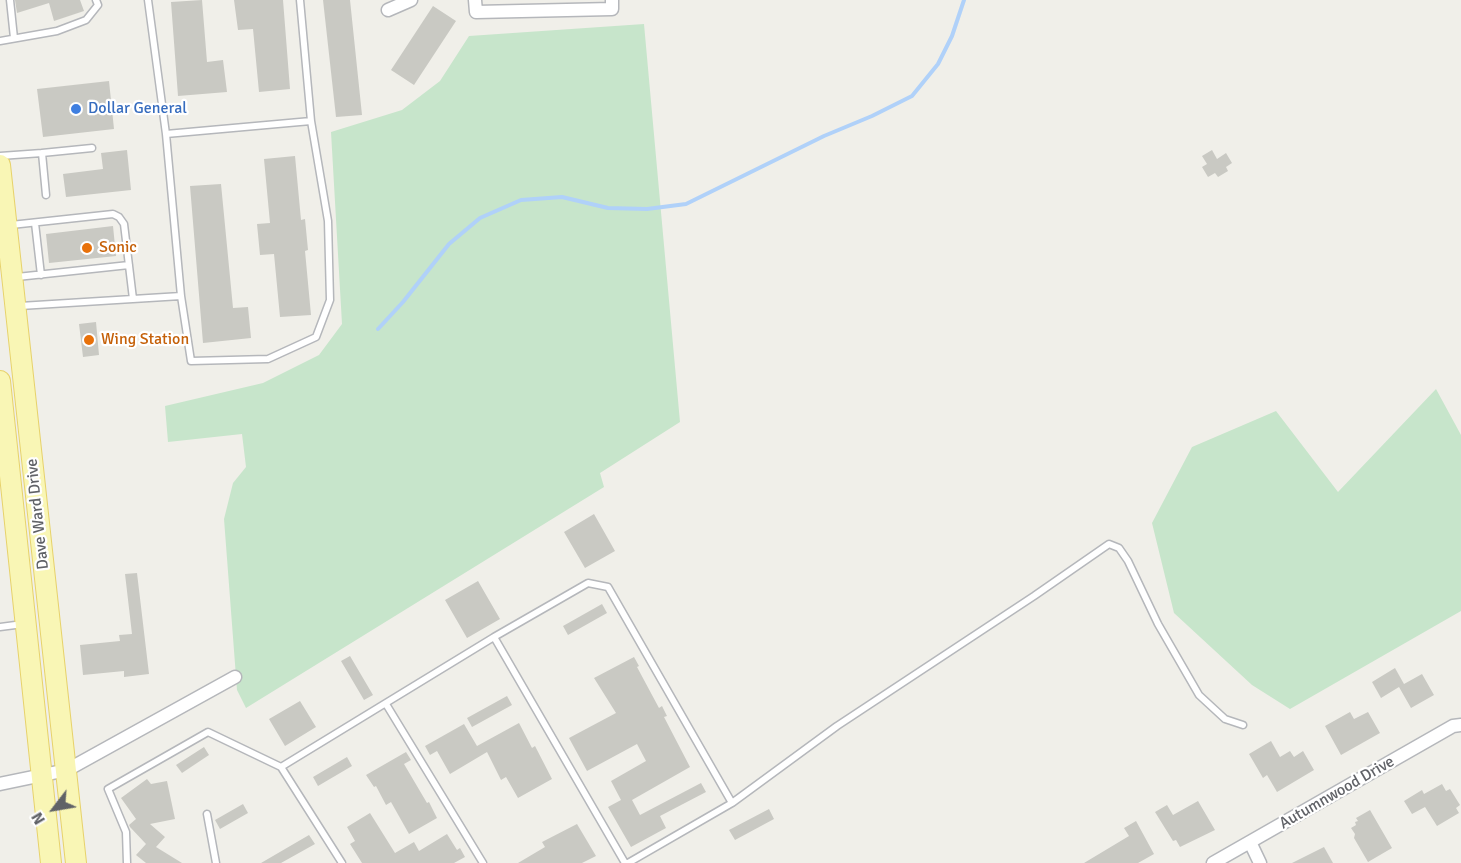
<!DOCTYPE html>
<html>
<head>
<meta charset="utf-8">
<style>
	body { margin:0 }
	#map { position:relative; width:1461px; height:863px; overflow:hidden; background:#f0efe9; font-family:Signika,sans-serif }
	canvas { display:block }
	.north { position:absolute; left:24px; top:779px; width:60px; height:60px; -webkit-text-stroke:4px #fff; paint-order:stroke; rotate:239deg; font-size:16px; font-weight:700; line-height:24px; text-align:center; color:#606267 }
	.north::after { content:''; display:block; margin:auto; width:21px; height:27px; background:#606267; clip-path:polygon(50% 0,100% 100%,50% 72%,0 100%) }
</style>
</head>
<body>
<div id="map">
<canvas width="1461" height="863"></canvas>
<div class="north">N</div>
</div>
<script>
const ctx = document.querySelector('canvas').getContext('2d');
ctx.lineJoin = 'round';
function paint(path, color) { ctx.fillStyle = color; ctx.fill(path, 'evenodd'); }
function stroke(path, color, width, dash) { ctx.strokeStyle = color; ctx.lineWidth = width; ctx.lineCap = dash ? 'butt' : 'round'; ctx.setLineDash(dash || []); ctx.stroke(path); }
function label(font, color, halo, rows, align = 'center') {
  ctx.font = font + ' Signika,sans-serif'; ctx.lineWidth = 4.5; ctx.setLineDash([]); ctx.textBaseline = 'middle'; ctx.strokeStyle = halo; ctx.fillStyle = color; for (const [text, x, y, turn = 0] of rows) {
    ctx.save(); ctx.translate(x, y); ctx.rotate((+turn || 0) * Math.PI / 180); ctx.textAlign = isNaN(turn) ? turn : align; if (halo) ctx.strokeText(text, 0, 0); ctx.fillText(text, 0, 0); ctx.restore();
  }
}
const green = new Path2D(`
	M644 24 680 422 600 473 604 487 246 708 237 690 224 519 233 483 246 467 242 434 168 442 165 406 263 383 319 355 342 324 331 132 402 110 440 81 469 36Z
	M1436 389 1461 435V611L1290 709 1252 685 1174 613 1152 523 1192 447 1276 411 1338 492Z`);
const stream = new Path2D(`
	M378 329 403 302 449 244 480 218 521 200 562 197 608 208 647 209 686 204 824 136 872 116 912 96 938 64 952 36 964 0`);
const building = new Path2D(`
	M15 0H80L84 11 54 21 49 3 17 13Z
	M202 0 207 62 223 60 227 92 178 96 171 2Z
	M234 0H283L290 89 259 92 253 29 238 30Z
	M323 0H350L362 115 336 117Z
	M433 6 456 21 414 85 391 70Z
	M109 81 114 129 43 137 37 89Z
	M127 150 131 190 66 197 63 174 103 169 101 153Z
	M1212 150 1217 159 1226 153 1232 163 1226 167 1228 171 1218 177 1215 173 1208 177 1202 167 1207 164 1202 156Z
	M295 156 301 220 305 219 308 250 305 251 311 315 280 317 274 254 260 255 257 224 270 223 264 159Z
	M221 184 233 308 248 307 251 338 203 343 190 186Z
	M113 226 116 256 49 263 46 234Z
	M96 322 99 355 83 357 79 324Z
	M594 514 615 551 585 568 564 532Z
	M137 573 149 674 124 677V671L83 675 80 645 120 641 119 635 132 634 125 574Z
	M478 581 500 619 467 638 445 600Z
	M602 604 607 613 568 635 563 626Z
	M350 656 373 695 364 700 341 661Z
	M634 657 639 666 637 667 659 708 662 706 667 716 664 717 690 767 632 800 640 815 701 783 706 792 660 816 666 828 631 847 608 807 621 800 611 781 646 761 637 744 587 771 569 738 616 713 594 678Z
	M1395 668 1404 684 1422 674 1434 695 1411 708 1399 687 1381 698 1372 682Z
	M507 696 512 705 472 727 467 718Z
	M300 701 316 727 285 746 269 719Z
	M1350 712 1354 719 1368 712 1380 733 1341 755 1325 726Z
	M519 723 532 748 535 746 552 779 518 798 506 777 501 780 487 752 450 774 437 751 430 755 425 746 464 724 477 746Z
	M1271 741 1280 757 1290 751 1294 757 1303 751 1314 770 1277 792 1267 775 1263 778 1249 754Z
	M204 747 209 755 182 773 176 765Z
	M406 752 411 760 404 764 427 803 429 802 437 818 409 834 391 802 386 805 376 786 374 787 366 775Z
	M347 757 352 766 318 786 313 777Z
	M147 779 151 784 167 781 175 819 150 824 165 837 156 847 182 863H146L136 855 146 844 130 827 129 825 136 819 121 798Z
	M1442 784 1446 791 1450 789 1460 805 1456 808 1459 813 1437 826 1425 807 1412 814 1404 801 1422 790 1424 794Z
	M1198 801 1215 830 1180 847 1176 840 1173 841 1155 812 1167 805 1173 815Z
	M243 804 248 813 220 829 215 820Z
	M769 809 774 819 735 840 729 830Z
	M1370 810 1392 848 1368 862 1354 838 1355 834 1351 828 1356 825 1355 822 1358 821 1356 818Z
	M370 813 395 853 414 842 419 851 447 834 457 850 460 848 465 857 454 863H362L350 844 355 841 347 827Z
	M1136 821 1154 854 1138 863H1084L1129 836 1124 828Z
	M577 824 596 856 582 863H518L545 847 542 842Z
	M309 835 315 844 281 863H261Z
	M1324 847 1333 863H1292Z`);
const service = new Path2D(`
	M10 0 14 38
	M148 0 166 134 181 296 191 361 268 359 316 337 330 300 328 221 311 121 300 0
	M0 41 57 31 86 20 98 5 96 0
	M166 134 311 121
	M0 156 42 153
	M46 195 42 153 92 148
	M35 223 41 275
	M11 225 113 214 119 217 124 224 133 299
	M17 277 129 265
	M20 306 181 296
	M0 627 23 624
	M494 637 625 863
	M386 704 483 863
	M281 767 494 637 588 583 608 587 732 803
	M207 814 216 863
	M127 863 126 832 108 789 208 732 281 767 342 863
	M628 863 732 803 837 726 1034 596 1109 544 1119 548 1128 561 1158 624 1199 695 1225 719 1243 725`);
const minor = new Path2D(`
	M475 0 476 12 612 9V0
	M388 10 411 0
	M0 784 67 770 235 677
	M1250 842 1260 863
	M1213 863 1453 726 1461 725`);
const primary = new Path2D(`
	M0 165 76 863
	M0 381 51 863`);
const markers = [
	[76,109,6,"#3f7fe0"],
	[87,248,6,"#e8710a"],
	[89,340,6,"#e8710a"]
];
const shopNames = [
	["Dollar General",88,109]
];
const foodNames = [
	["Sonic",99,248],
	["Wing Station",101,340]
];
const streetNames = [
	["Dave Ward Drive",38,514,-96],
	["Autumnwood Drive",1337,793,-30]
];
paint(green, '#c7e5cb');
stroke(stream, '#b0d1f9', 4);
paint(building, '#c9c9c3');
stroke(service, '#b5b7bb', 9);
stroke(minor, '#b5b7bb', 15);
stroke(primary, '#e7d26b', 22);
stroke(service, '#fff', 6);
stroke(minor, '#fff', 12);
stroke(primary, '#f9f6b5', 20);
for (const [x, y, r, color] of markers) { const dot = new Path2D(); dot.arc(x, y, r, 0, 2 * Math.PI); ctx.fillStyle = color; ctx.fill(dot); stroke(dot, '#fff', 2); }
label('16px', '#366cbe', '#fff', shopNames, 'left');
label('16px', '#c56008', '#fff', foodNames, 'left');
label('16px', '#606267', '#fff', streetNames);
</script>
</body>
</html>
